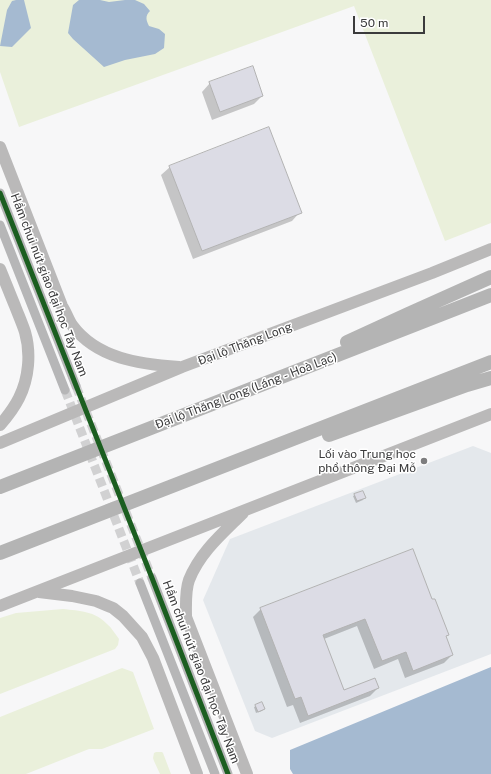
<!DOCTYPE html>
<html>
<head>
<meta charset="utf-8">
<style>
	body { margin:0 }
	#map { position:relative; width:491px; height:774px; overflow:hidden; background:#f7f7f8; font-family:"Public Sans",sans-serif }
	canvas { display:block }
	.scale { position:absolute; left:353px; top:16px; width:72px; height:18px; box-sizing:border-box; border:2px solid #3b3b3c; border-top:0; padding-left:5px; font-size:12px; line-height:14px; white-space:nowrap; color:#3b3b3c; -webkit-text-stroke:3px #fff; paint-order:stroke }
</style>
</head>
<body>
<div id="map">
<canvas width="491" height="774"></canvas>
<div class="scale">50 m</div>
</div>
<script>
const ctx = document.querySelector('canvas').getContext('2d');
ctx.lineJoin = 'round';
function paint(path, color) { ctx.fillStyle = color; ctx.fill(path, 'evenodd'); }
function stroke(path, color, width, dash) { ctx.strokeStyle = color; ctx.lineWidth = width; ctx.lineCap = dash ? 'butt' : 'round'; ctx.setLineDash(dash || []); ctx.stroke(path); }
function label(font, color, halo, rows, align = 'center') {
  ctx.font = font + ' "Public Sans",sans-serif'; ctx.lineWidth = 3; ctx.setLineDash([]); ctx.textBaseline = 'middle'; ctx.strokeStyle = halo; ctx.fillStyle = color; for (const [text, x, y, turn = 0] of rows) {
    ctx.save(); ctx.translate(x, y); ctx.rotate((+turn || 0) * Math.PI / 180); ctx.textAlign = isNaN(turn) ? turn : align; if (halo) ctx.strokeText(text, 0, 0); ctx.fillText(text, 0, 0); ctx.restore();
  }
}
const built = new Path2D(`
	M473 446 491 453V654L272 738 255 731 203 600 230 539Z`);
const green = new Path2D(`
	M0 0H491V223L445 241 354 6 19 127 0 72Z
	M63 609C80 611 95 611 107 624 112 628 115 634 119 639L118 645 115 649 0 694V618L16 613Z
	M122 668 133 672 154 729 102 749H89L26 774H0V717Z
	M156 752H162L163 753 171 774H160L154 761 153 758 154 753Z`);
const water = new Path2D(`
	M16 0H24L31 28 12 47 0 46 7 10 12 1Z
	M79 0H100L109 2 125 0H135L144 4 150 11C145 16 146 20 149 26L159 29 165 34 164 48 155 54 125 60 104 67 73 39 68 33 73 5Z
	M491 667V774H293L290 769V750Z`);
const shadow = new Path2D(`
	M210 83 262 96 254 104 212 120 202 92Z
	M170 167 300 212 292 221 193 259 161 175Z
	M355 495 364 498 363 500 356 503 353 496Z
	M432 601 448 634 445 637 452 655 444 663 405 678 398 659 374 669 357 626 324 639 344 691 378 688 370 696 300 723 293 705 287 707 253 617 261 609Z
	M256 706 264 709 262 711 256 713 254 707Z`);
const building = new Path2D(`
	M253 66 263 96 220 112 209 82Z
	M269 127 302 213 202 251 169 166Z
	M363 491 366 498 357 501 354 494Z
	M413 549 432 599H435L449 635 446 636 453 655 413 671 406 652 382 661 365 619 323 635 344 690 375 678 379 688 308 716 301 697 295 699 260 608Z
	M262 702 265 709 258 712 255 705Z`);
const minorTunnel = new Path2D(`
	M76 386 152 578
	M65 390 140 583`);
const minor = new Path2D(`
	M0 193 76 386
	M0 225 65 390
	M152 578 228 774
	M140 583 215 774`);
const major = new Path2D(`
	M0 147 62 306C66 312 68 319 72 325 97 359 140 364 179 367
	M0 269C5 281 10 294 15 306 18 314 22 323 25 332 31 353 29 378 19 398 14 408 7 417 0 425
	M0 443 182 367 432 273 491 249
	M243 513C223 533 200 552 189 580 185 591 186 605 186 617L247 774
	M39 592 72 596 96 601 108 606 113 608 123 616 142 637 153 658 197 774
	M0 606 491 414`);
const highway = new Path2D(`
	M347 342 408 314 491 277
	M329 435 467 385 491 378
	M0 487 491 295
	M0 553 491 362`);
const cycleway = new Path2D(`
	M0 193 152 578 228 774`);
const markers = [
	[424,461,4,"#7d7d7e"]
];
const streetNames = [
	["Hầm chui nút giao đại học Tây Nam",49,285,69],
	["Đại lộ Thăng Long",245,344,-21],
	["Đại lộ Thăng Long (Láng - Hoà Lạc)",246,391,-21],
	["Hầm chui nút giao đại học Tây Nam",201,672,69]
];
const poiNames = [
	["Lối vào Trung học",416,454],
	["phổ thông Đại Mỗ",416,468]
];
paint(built, '#e4e8ec');
paint(green, '#eaf0db');
paint(water, '#a5bad1');
paint(shadow, '#0003');
paint(building, '#dcdce5');
stroke(building, '#b3b3b3', 1);
stroke(minorTunnel, '#d1d1d2', 9, [9, 4.5]);
stroke(minor, '#b6b6b7', 9);
stroke(major, '#bab9b9', 12);
stroke(highway, '#b4b4b4', 14);
stroke(cycleway, '#1b5e20', 5);
for (const [x, y, r, color] of markers) { const dot = new Path2D(); dot.arc(x, y, r, 0, 2 * Math.PI); ctx.fillStyle = color; ctx.fill(dot); stroke(dot, '#fff', 1.5); }
label('12px', '#3b3b3c', '#fff', streetNames);
label('12px', '#3b3b3c', '#fff', poiNames, 'right');
</script>
</body>
</html>
